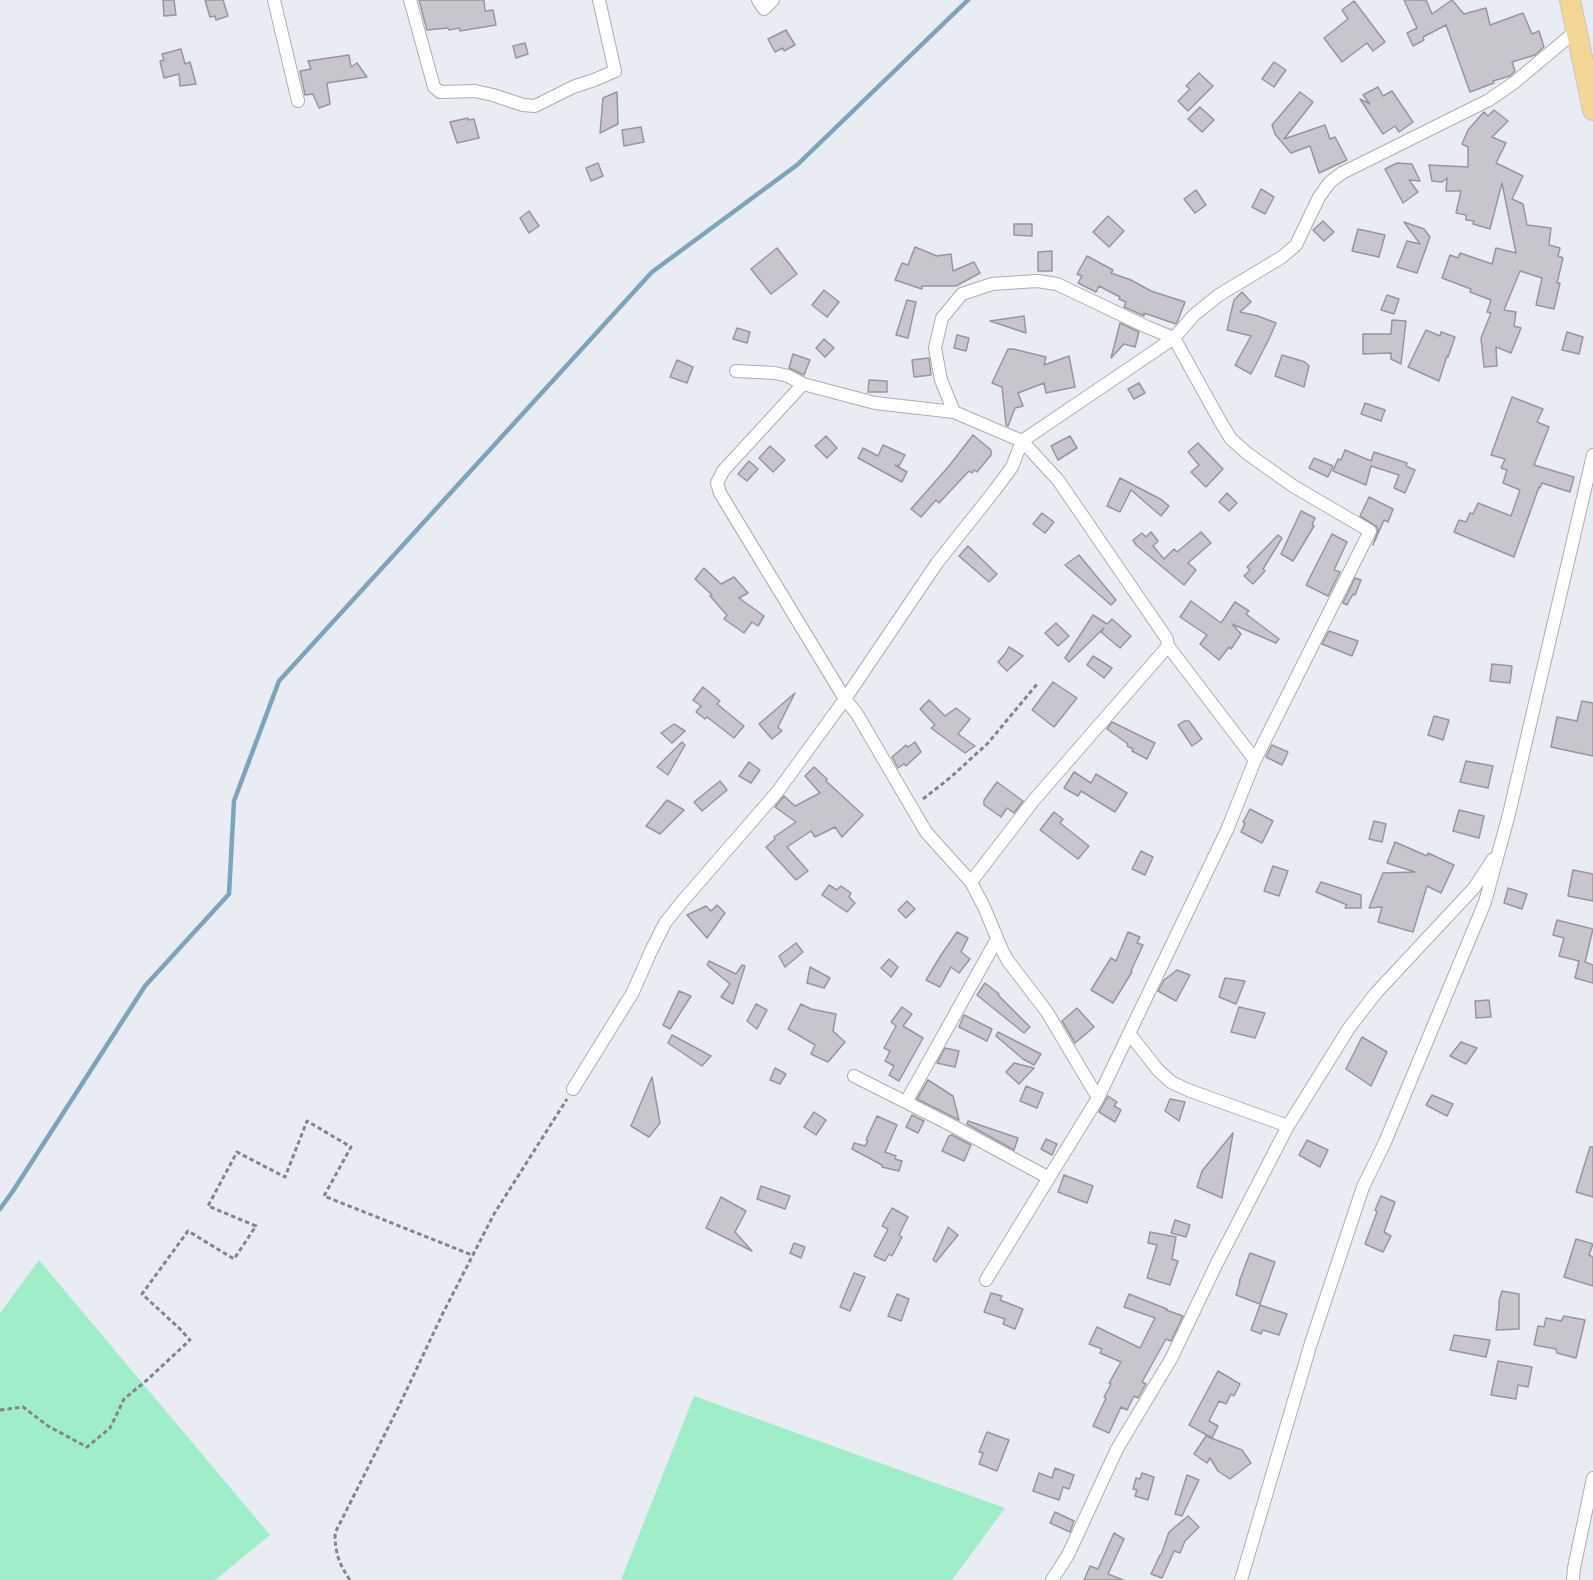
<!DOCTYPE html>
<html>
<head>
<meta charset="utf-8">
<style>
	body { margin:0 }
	canvas { display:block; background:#e9ecf3 }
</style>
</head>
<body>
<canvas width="1593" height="1580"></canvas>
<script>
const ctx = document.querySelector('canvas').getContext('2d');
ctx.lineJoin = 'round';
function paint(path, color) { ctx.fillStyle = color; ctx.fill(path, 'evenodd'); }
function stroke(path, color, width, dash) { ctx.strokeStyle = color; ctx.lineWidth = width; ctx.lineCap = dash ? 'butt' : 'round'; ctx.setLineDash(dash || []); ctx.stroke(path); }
const green = new Path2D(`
	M39 1260 270 1535 215 1580H0V1313Z
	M694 1396 1005 1508 952 1580H621Z`);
const stream = new Path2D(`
	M0 1209 13 1191 145 986 229 894 234 801 279 681 652 272 797 165 968 0`);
const building = new Path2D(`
	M163 0H174L176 15 164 16Z
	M205 0H223L228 16 216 20 215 16 210 17Z
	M419 0H484L485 11 493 10 496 25 460 31 459 28 449 30 448 28 427 30Z
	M1404 0H1426L1432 14 1452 0 1464 14 1486 8 1490 25 1523 13 1532 34 1539 31 1544 47 1535 55 1512 62 1515 71 1510 76 1493 81 1494 83 1470 92 1446 25 1423 37 1424 40 1413 46 1407 33 1417 28Z
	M1354 1 1385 42 1373 51 1367 43 1342 62 1324 38 1348 19 1342 10Z
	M786 30 795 45 784 51 783 48 775 52 768 39Z
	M525 43 528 54 516 58 513 46Z
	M181 49 185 64 190 62 196 84 180 86 179 74 164 78 160 61 164 60 162 54Z
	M349 55 351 67 357 63 367 77 327 83 330 104 319 108 313 94 305 95 300 71 311 69 308 61Z
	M1274 62 1286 70 1274 87 1262 79Z
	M1199 73 1213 86 1188 111 1178 101 1190 89 1186 86Z
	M1378 87 1383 96 1392 91 1413 122 1399 132 1395 126 1383 134 1360 99 1370 104 1363 95Z
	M617 92 618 124 600 133 603 98Z
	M1300 92 1313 102 1284 139 1325 125 1330 139 1335 137 1347 160 1319 173 1310 146 1291 153 1275 134 1272 125Z
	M1200 107 1214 120 1202 132 1188 119Z
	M1494 110 1508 121 1492 137 1506 143 1496 163 1523 176 1512 199 1523 204 1527 225 1551 228 1549 245 1560 248 1558 256 1563 258 1557 283H1560L1554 309 1536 305 1542 278 1520 271 1504 310 1516 312 1514 326 1521 328 1511 353 1496 347 1497 366 1484 367 1481 338 1491 313 1487 312 1491 300 1470 292 1471 289 1442 278 1450 255 1458 258 1460 253 1492 264 1496 248 1516 253 1502 183 1490 229 1473 224 1474 221 1466 220V215L1456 213 1461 191H1446L1447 178 1442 182 1432 181 1429 165 1468 167V147L1462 144 1468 130 1484 112 1488 116Z
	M468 118V120L474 119 479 138 457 143 450 122Z
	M641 127 644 142 624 146 622 130Z
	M598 163 603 176 591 181 586 168Z
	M1397 163 1412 164 1420 181 1409 180 1418 192 1403 203 1385 169Z
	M1261 189 1274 197 1265 214 1252 207Z
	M1196 190 1206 205 1195 213 1184 199Z
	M529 211 539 226 529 233 520 218Z
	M1108 216 1124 231 1109 247 1093 232Z
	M1323 221 1334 232 1324 241 1313 230Z
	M1404 222 1424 229 1430 237 1417 273 1397 267 1407 241 1420 244Z
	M1014 224H1032V236L1014 235Z
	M1358 229 1385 235 1379 257 1352 251Z
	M915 247 937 256 951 254 953 271 974 262 980 273 956 286H922V289L895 280 902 263 908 265Z
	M777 248 797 274 771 294 751 269Z
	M1052 251V271H1038V252Z
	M1087 256 1113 270 1111 273 1131 280 1151 291 1185 302 1178 320 1176 324 1144 313V316L1124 307 1126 302 1119 299 1120 297 1099 286 1096 292 1078 283 1082 276 1077 274Z
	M824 290 839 302 827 317 812 305Z
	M1242 292 1251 302 1240 312 1258 316 1276 323 1269 339 1251 374 1235 365 1251 336 1227 330 1234 300Z
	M1387 295 1399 299 1394 314 1381 310Z
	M907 300 916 302 908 338 896 335Z
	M1024 316 1026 333 990 321Z
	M1392 320 1406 321 1401 364 1391 359V353L1363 354V334H1391Z
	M1120 323 1139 332 1135 347 1124 344 1111 358Z
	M737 328 750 332 747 343 733 339Z
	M1426 330 1440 336 1441 332 1455 337 1448 357 1447 356 1439 381 1408 367Z
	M1567 332 1583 337 1579 354 1562 350Z
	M957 335 969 338 966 351 954 348Z
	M824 339 834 348 825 357 816 348Z
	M1008 349H1013L1046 357 1044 365 1069 356 1075 387 1046 393 1044 383 1018 393 1023 406 1015 408 1008 426 1006 425 1002 387 992 383Z
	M793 354 810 360 804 375 789 368Z
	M1282 355 1305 362 1309 366 1304 387 1275 376Z
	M929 358 931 375 914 377 912 360Z
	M677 360 693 367 687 383 670 377Z
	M869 380 887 381V392H868Z
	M1139 383 1145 393 1134 399 1128 389Z
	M1512 397 1543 409 1537 422 1549 427 1534 465 1574 477 1570 492 1542 483 1540 488 1539 487 1514 557 1454 532 1459 520 1466 522 1470 513 1473 514 1478 503 1511 516 1520 490 1503 483 1507 470 1501 468 1505 459 1491 455Z
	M1365 403 1385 410 1381 421 1361 414Z
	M973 435 991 450V455L977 472 974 470 972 473 969 471 939 503 936 500 921 517 911 509 949 466Z
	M826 436 837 448 827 458 815 446Z
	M1070 436 1077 448 1058 460 1051 446Z
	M1198 443 1223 469 1206 487 1191 472 1199 465 1188 452Z
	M883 445 905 455 899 466 895 465 907 472 902 482 858 458 863 448 878 456Z
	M770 446 785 460 773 472 759 458Z
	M1345 450 1371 461 1374 452 1407 463 1406 466 1415 470 1405 493 1394 488 1399 475 1371 466 1366 485 1333 471 1338 459 1341 460Z
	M1314 458 1333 466 1328 477 1309 468Z
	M749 461 758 469 747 481 738 474Z
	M1120 478 1162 500 1169 506 1161 516 1131 490 1120 512 1107 506Z
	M1227 493 1237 503 1229 511 1219 502Z
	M1369 497 1393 509 1388 522 1384 520 1373 545 1378 531 1377 527 1360 516Z
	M1301 511 1315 518 1312 525 1314 526 1293 561 1281 554Z
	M1042 513 1054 522 1045 533 1033 524Z
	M1151 532 1158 541 1153 546 1164 559 1174 549 1177 552 1201 532 1211 543 1188 563 1196 570 1184 585 1136 545 1133 540 1142 533 1146 537Z
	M1332 534 1347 542 1334 570 1340 572 1328 596 1306 585Z
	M1278 535 1282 538 1263 569 1265 571 1253 584 1244 576 1250 570 1247 567Z
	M968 546 997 574 989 582 959 556Z
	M1079 555 1116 600 1111 605 1065 565Z
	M704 568 721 584 734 577 748 593 739 598 764 616 758 626 752 622 744 633 724 619 727 615 710 596 712 595 695 579Z
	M1355 578 1361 580 1355 595 1353 594 1347 605 1343 603Z
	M1191 601 1221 623 1235 602 1249 611 1246 614 1279 639 1276 643 1232 624 1241 634 1231 649 1229 647 1219 660 1200 644 1207 635 1180 617Z
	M1093 615 1107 624 1112 619 1131 636 1120 648 1101 632 1104 628 1069 662 1065 658Z
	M1056 623 1069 636 1058 646 1045 633Z
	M1329 631 1358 641 1352 656 1322 644Z
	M1009 647 1023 656 1007 671 998 662 1005 654Z
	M1093 656 1112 668 1104 678 1087 665Z
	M1492 664 1512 666 1510 683 1490 681Z
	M1053 682 1077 698 1054 727 1032 710Z
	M703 687 720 701 717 704 744 726 734 738 707 717 705 719 696 712 701 706 693 700Z
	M795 693 778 727 782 731 772 739 759 724Z
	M929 700 945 716 956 708 970 719 958 734 975 746 965 753 931 728 935 725 920 709Z
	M1582 701 1593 703V756L1551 747 1557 717 1577 721Z
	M1434 716 1449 720 1443 740 1428 735Z
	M1184 721H1189L1202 739 1192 746 1178 725Z
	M1112 722 1155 743 1147 759 1132 751 1133 749 1127 746 1128 744 1107 729Z
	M674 724 685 731 672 743 661 733Z
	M682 742 685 745 668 775 657 767Z
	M915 742 921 752 906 766 904 764 898 768 892 757 906 745 908 747Z
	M1272 745 1288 752 1282 765 1266 757Z
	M1466 761 1493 766 1488 788 1460 782Z
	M749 762 760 770 751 783 739 776Z
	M814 767 827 779 826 781 863 815 842 837 835 827 815 837 811 831 787 847 808 871 796 880 766 847 775 839 774 837 796 822 775 807 784 796 795 806 820 793 805 776Z
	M1074 772 1091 783 1096 774 1127 793 1115 812 1081 791 1078 796 1064 788Z
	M720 781 727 790 702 811 694 802Z
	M997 782 1023 801 1014 813 1007 808 1001 817 984 805V800Z
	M667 800 684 810 660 834 646 826Z
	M1250 809 1273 821 1262 843 1241 832 1245 823 1243 822Z
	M1459 810 1484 816 1479 838 1453 831Z
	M1054 812 1063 819 1060 823 1089 846 1078 859 1040 830Z
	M1374 821 1386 824 1382 842 1369 839Z
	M1395 842 1427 856 1428 853 1454 865 1441 893 1427 886 1413 932 1378 922 1382 907 1369 908 1383 873 1415 872 1387 863Z
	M1141 851 1153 857 1145 875 1132 869Z
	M1273 866 1288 871 1279 896 1264 891Z
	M1573 870 1593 874V901L1568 896Z
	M1321 882 1361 895V908H1345L1347 905 1316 892Z
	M829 885 837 890 841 886 851 893 849 897 855 903 847 912 822 895Z
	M1508 888 1527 894 1522 909 1504 903Z
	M907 901 915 909 906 918 898 910Z
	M717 905 725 913 707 938 687 915 706 906 711 911Z
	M1557 920 1593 929 1585 962 1593 965V983L1575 978 1579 961 1559 956 1564 938 1553 935Z
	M957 932 968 938 961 952 970 959 959 973 951 967 940 987 926 980 941 955Z
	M1128 932 1140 937 1137 943 1143 945 1131 971 1132 972 1113 1003 1091 990 1111 958 1116 961Z
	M796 943 803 952 785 967 779 956Z
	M889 959 898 967 891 977 881 968Z
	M709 961 736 974 742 965 745 966 733 1004 721 997 730 984 707 965Z
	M810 967 830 978 824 988 807 983Z
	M1177 970 1190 975 1176 1001 1158 991 1164 980Z
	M1225 978 1245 981 1236 1004 1219 997Z
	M985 983 999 994 998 995 1030 1027 1024 1033 977 995Z
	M679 991 691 996 670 1029 663 1025Z
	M1489 1000 1491 1017 1476 1018 1475 1001Z
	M756 1004 767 1010 757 1029 747 1021Z
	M801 1004 811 1009 836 1014 833 1031 845 1042 828 1062 811 1054 815 1045 788 1029Z
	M902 1007 912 1014 903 1026 923 1038 899 1081 889 1075 894 1066 885 1061 890 1051 884 1048 896 1026 891 1022Z
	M1239 1007 1265 1013 1255 1038 1231 1032Z
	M1077 1008 1094 1027 1075 1043 1062 1021Z
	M964 1015 992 1029 987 1041 959 1027Z
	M998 1032 1041 1054 1034 1065 1023 1059 996 1036Z
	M672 1035 711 1056 702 1066 668 1043Z
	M1362 1037 1387 1052 1371 1086 1346 1069Z
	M1461 1042 1477 1048 1466 1064 1450 1056Z
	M945 1048 959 1051 955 1067 937 1063Z
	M1014 1063 1034 1068 1019 1084 1006 1072Z
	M775 1068 786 1074 780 1084 770 1080Z
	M652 1077 660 1123 649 1137 631 1126Z
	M928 1080 953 1096 959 1120 917 1099Z
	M1026 1086 1043 1093 1037 1108 1020 1101Z
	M1432 1095 1453 1104 1447 1116 1426 1105Z
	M1108 1096 1117 1102 1114 1106 1121 1110 1115 1122 1099 1112Z
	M1170 1099 1185 1102 1179 1121 1165 1111Z
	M814 1112 826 1120 816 1135 804 1127Z
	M912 1115 924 1121 918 1133 906 1127Z
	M877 1116 897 1125 885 1152 896 1156 895 1159 902 1161 899 1171 882 1167V1165L852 1149 854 1143 865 1146 868 1141 866 1140Z
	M968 1121 1018 1138 1014 1150 967 1124Z
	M1233 1133 1222 1198 1197 1187 1202 1171Z
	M952 1135 971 1145 964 1161 942 1151 949 1136Z
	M1046 1139 1057 1144 1052 1155 1041 1149Z
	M1307 1140 1328 1150 1320 1167 1299 1155Z
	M1590 1147H1593V1197L1576 1192Z
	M1064 1175 1093 1186 1087 1203 1058 1192Z
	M761 1186 790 1196 785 1209 757 1199Z
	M1381 1196 1395 1202 1384 1232 1391 1236 1383 1252 1365 1244 1377 1212 1375 1210Z
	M721 1197 746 1211 735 1232 752 1251 706 1228Z
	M892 1208 908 1217 899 1235 902 1237 892 1256 889 1254 885 1261 874 1256 888 1229 882 1226Z
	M1175 1220 1190 1225 1186 1237 1171 1233Z
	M948 1227 958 1235 936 1262 933 1260Z
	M1150 1232 1176 1237 1172 1259 1178 1261 1170 1285 1147 1278 1157 1245 1148 1243Z
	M1576 1239 1593 1244 1589 1255 1593 1257V1286L1564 1277Z
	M794 1243 805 1247 801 1258 790 1253Z
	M1250 1253 1275 1262 1260 1304 1236 1295 1240 1282H1239Z
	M854 1273 865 1277 850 1311 840 1307Z
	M1502 1291 1519 1294V1329L1496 1330 1499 1308V1301Z
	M991 1293 1002 1296 1000 1300 1023 1309 1015 1329 1003 1324 1005 1319 984 1312Z
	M897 1294 909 1299 901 1321 888 1316Z
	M1129 1294 1167 1309 1166 1310 1183 1316 1171 1341 1166 1339 1142 1382 1146 1384 1138 1398 1134 1396 1127 1410 1121 1407 1109 1433 1093 1426 1106 1398 1104 1397 1111 1384 1109 1383 1121 1362 1100 1353 1102 1349 1089 1344 1097 1327 1140 1348 1155 1318 1124 1307Z
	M1260 1305 1287 1314 1279 1335 1263 1330 1261 1334 1251 1330Z
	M1564 1316 1585 1320 1576 1358 1557 1353 1556 1349 1534 1345 1538 1326 1544 1327 1546 1318 1561 1321Z
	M1454 1335 1490 1340 1486 1357 1450 1350Z
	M1498 1361 1532 1367 1528 1387 1518 1385 1516 1399 1491 1395Z
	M1218 1371 1240 1384 1234 1396 1231 1394 1226 1404 1219 1401 1209 1421 1218 1426 1212 1438 1189 1425Z
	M987 1432 1009 1440 997 1471 979 1464 983 1453 979 1452Z
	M1206 1436 1242 1450 1251 1463 1230 1479 1218 1471 1210 1458 1207 1463 1194 1454Z
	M1055 1468 1074 1475 1069 1489 1063 1487 1059 1500 1033 1491 1039 1473 1052 1478Z
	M1142 1473 1154 1477 1148 1500 1135 1496 1137 1490 1133 1489 1136 1478 1140 1479Z
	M1187 1475 1199 1480 1182 1516 1175 1514Z
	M1055 1512 1074 1521 1070 1532 1050 1523Z
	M1188 1516 1199 1527 1185 1541 1180 1553 1174 1551 1162 1578 1151 1574 1160 1555H1161L1169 1532Z
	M1114 1533 1124 1539 1108 1574 1123 1580H1084L1090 1566 1098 1569Z`);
const path = new Path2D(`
	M923 799 951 777 988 743 1038 683
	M0 1410 23 1407 48 1426 87 1447 110 1428 124 1399 147 1380 190 1340 180 1329 142 1294 188 1231 234 1259 256 1226 208 1206 237 1152 285 1177 307 1121 351 1147 324 1196 472 1255
	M350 1580C339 1564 335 1553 335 1533L399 1406 443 1313 494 1214 567 1099`);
const minor = new Path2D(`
	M274 0 298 101
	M410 0 434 87 440 92 475 91 493 95 523 105 535 106 573 87 594 80 615 71 599 0
	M758 0 764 9 773 0
	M736 371 775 373 788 376 803 384 875 403 954 412 1022 441 1058 480 1167 639 1168 646 1034 800 971 882
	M803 384 723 471 717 483 720 493 845 699 857 714 926 832 971 882 984 907 1002 950 1008 961 1047 1012 1098 1098
	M954 412 941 380 935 348 942 318 962 294 992 284 1037 281 1057 284 1147 327 1174 338 1220 421 1231 439 1248 454 1293 486 1370 531 1255 760 1227 830 1098 1098 986 1280
	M1168 646 1255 760
	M1129 1033 1157 1069 1171 1082 1188 1090 1288 1126
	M854 1076 953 1126 1049 1178
	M573 1089 633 992 651 951 665 923 681 903 778 791 845 699 937 563 995 490 1012 467 1022 441 1174 338 1194 315 1219 295 1282 257 1296 245 1319 197 1330 182 1342 173 1489 100 1515 82 1577 30
	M906 1102 997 939
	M1052 1580 1068 1555 1117 1449 1171 1359 1217 1263 1288 1126 1349 1028 1376 993 1474 888 1493 859
	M1241 1580 1311 1343 1363 1187 1385 1142 1485 902 1509 814 1593 455
	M1573 1580 1574 1568 1593 1478`);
const trunk = new Path2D(`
	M1570 0 1593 110`);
paint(green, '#a0edca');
stroke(stream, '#7da4b8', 4.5);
paint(building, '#c8c5cd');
stroke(building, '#98969d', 1.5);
stroke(minor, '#abaeb4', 14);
stroke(trunk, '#c8c8c8', 22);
stroke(path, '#838589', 3, [4.5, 3]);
stroke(minor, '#fff', 12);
stroke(trunk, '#f4d696', 20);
</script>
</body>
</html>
